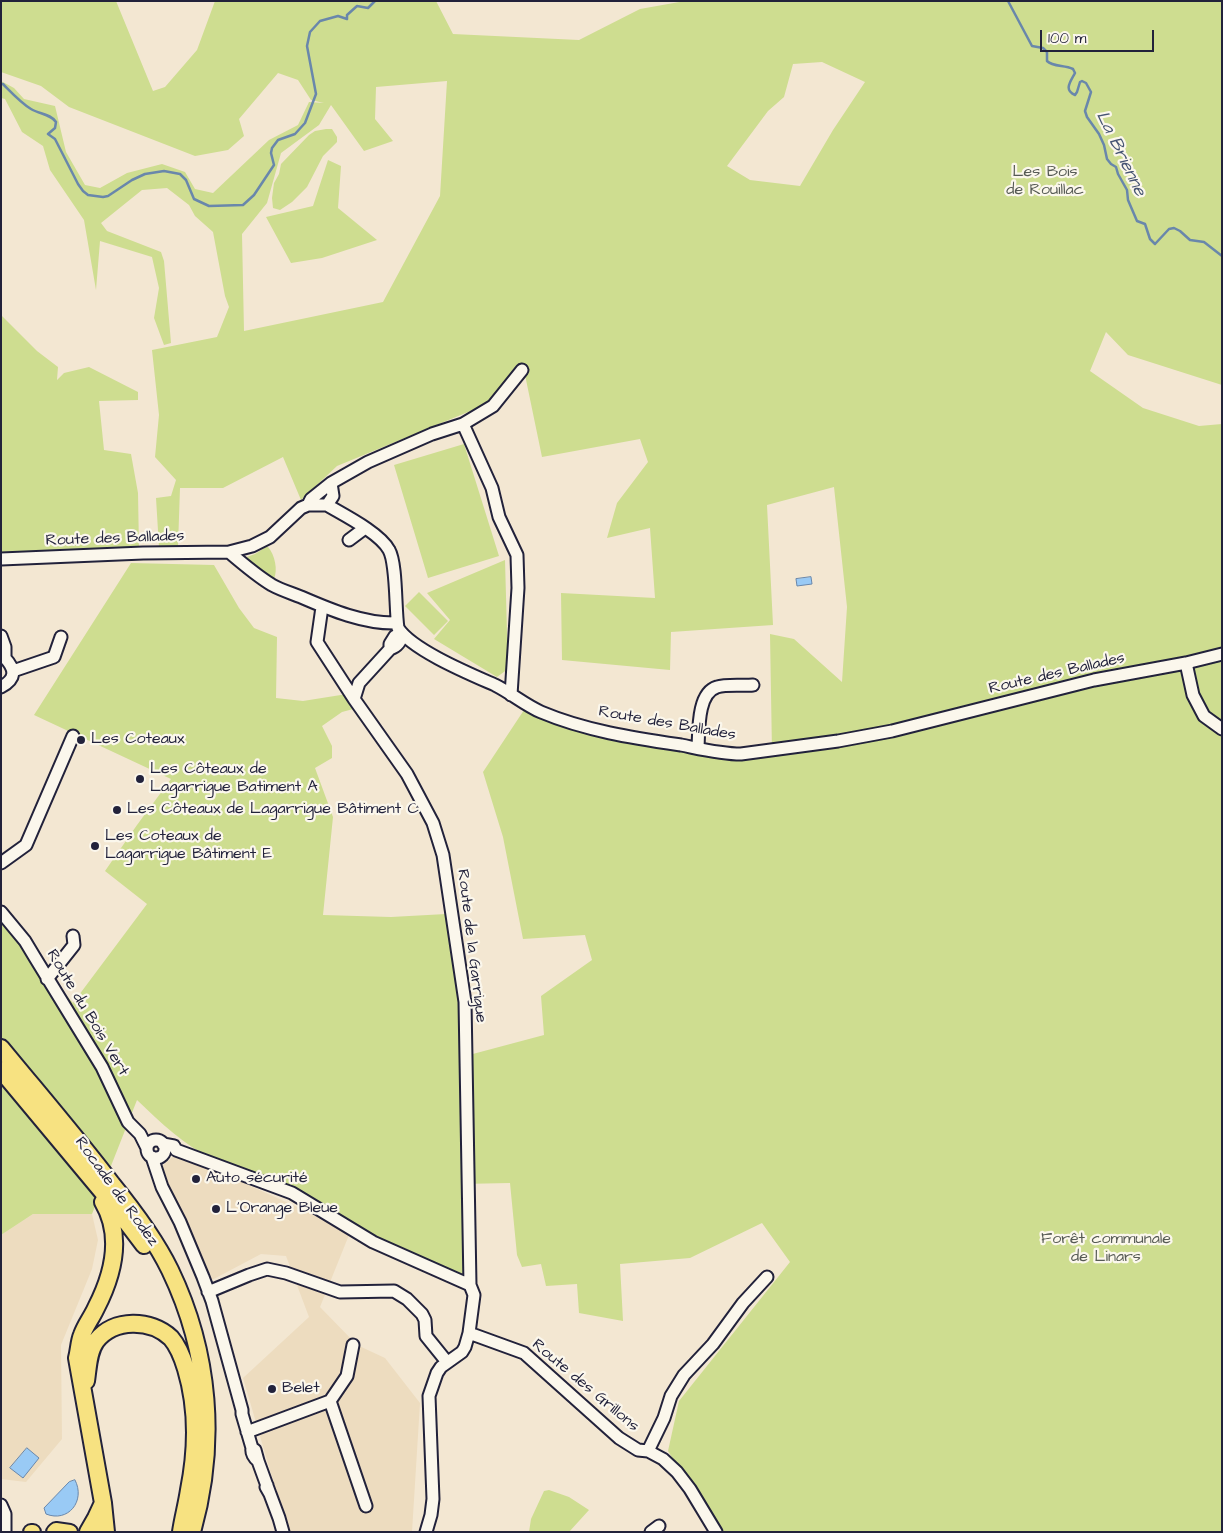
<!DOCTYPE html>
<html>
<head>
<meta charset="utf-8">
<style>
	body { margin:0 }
	#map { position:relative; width:1223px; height:1533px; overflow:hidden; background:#f3e7d2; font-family:"Architects Daughter",sans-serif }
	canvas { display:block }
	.frame { position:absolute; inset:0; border:2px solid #22223b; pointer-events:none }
	.scale { position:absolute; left:1040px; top:30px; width:114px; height:22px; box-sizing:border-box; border:2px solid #22223b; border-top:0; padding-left:6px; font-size:15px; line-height:18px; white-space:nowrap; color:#22223b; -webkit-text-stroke:4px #fbf7ec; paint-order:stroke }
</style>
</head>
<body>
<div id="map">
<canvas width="1223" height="1533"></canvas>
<div class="frame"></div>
<div class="scale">100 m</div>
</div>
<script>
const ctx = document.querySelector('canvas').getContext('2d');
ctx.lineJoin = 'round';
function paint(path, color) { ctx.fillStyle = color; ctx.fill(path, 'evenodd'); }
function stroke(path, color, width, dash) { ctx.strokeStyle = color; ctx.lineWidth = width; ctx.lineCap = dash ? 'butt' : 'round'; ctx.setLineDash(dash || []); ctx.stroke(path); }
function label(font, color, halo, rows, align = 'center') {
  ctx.font = font + ' "Architects Daughter",sans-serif'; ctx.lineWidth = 4.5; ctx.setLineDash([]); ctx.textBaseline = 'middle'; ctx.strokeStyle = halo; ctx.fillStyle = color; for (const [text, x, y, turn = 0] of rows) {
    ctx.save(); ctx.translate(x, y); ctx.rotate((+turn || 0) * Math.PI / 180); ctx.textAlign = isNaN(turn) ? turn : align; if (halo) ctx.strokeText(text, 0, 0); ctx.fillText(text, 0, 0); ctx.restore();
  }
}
const built = new Path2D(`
	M177 1153 333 1223 349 1235 320 1307 357 1345 385 1358 420 1403 412 1532H288L243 1378 309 1317 286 1256 261 1254 210 1281 160 1168Z
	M33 1214H92L98 1240 92 1269 61 1345 62 1439 26 1482 1 1479V1235Z`);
const green = new Path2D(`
	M1 1H116L153 91 165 87 197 50 215 1H436L453 34 579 40 640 9 685 1H1222V385L1128 355 1106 332 1090 371 1143 408 1199 426 1222 424V1532H719L668 1451 679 1401 790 1262 762 1223 690 1258 620 1264 623 1321 579 1313 577 1284 546 1286 541 1264 522 1267 517 1255 510 1183 461 1184 465 1276 373 1236 277 1180 259 1175 257 1172 251 1173C239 1169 226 1165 214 1160 184 1145 161 1123 137 1100L92 1214H33L1 1235V919L73 1003 147 904 105 871 137 825 171 779 34 715 131 563 214 565 239 608 254 628 277 637 276 698 303 701 347 694 357 708 342 712 322 726 332 746V758L315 768 333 817 323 915 391 917 446 914 466 999 469 1055 544 1035 541 996 592 960 585 935 523 939 503 837 483 772 524 710 599 735 722 759 772 752 770 634 794 639 842 682 847 607 834 487 767 505 773 625 671 632 670 670 562 660 561 593 655 598 650 528 607 538 617 503 648 462 640 439 542 457 524 370 485 405 337 466 301 500 283 457 223 488H180L178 546 159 547 156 498 171 496 176 480 155 457 159 415 152 350 217 337 229 307 225 296 213 232 195 216 189 205 167 188 142 190 101 223 107 231 161 252 164 261 171 343 164 345 154 318 159 288 152 257 100 241 96 290 84 220 50 170 43 146 22 132 5 99 1 98V81L14 88 24 99 55 106 66 152 85 185 100 188 127 173 162 164 185 172 195 189 213 193 269 140 298 125 309 102 324 103 311 100 298 80 278 73 239 119 244 136 228 150 195 156 69 107 41 86 1 72ZM822 62 865 82 833 130 800 186 750 180 727 166 768 111 784 97 793 64ZM447 81 440 196 383 302 244 331 242 234 267 203 281 153 319 125 331 105 364 151 393 141 375 119 376 87Z
	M326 129H332L337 137V142L323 156 307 187 292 202 280 210 273 208 272 198 274 183 279 174 281 164 309 135 315 131Z
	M328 160 341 166 338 208 377 240 322 258 291 263 266 217 313 206Z
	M1 315 37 351 58 367 57 380 64 373 89 367 138 392V400L99 401 104 450 131 454 138 493 139 549 1 555Z
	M464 444 499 556 428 578 394 465Z
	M266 547H268C275 555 278 570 274 579L269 580 244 558 255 554Z
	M505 560 508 669 497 677 434 639 450 620 427 593Z
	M419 592 448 621 434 635 405 606Z
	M549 1490 569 1497 589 1510 569 1532H529L531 1519 544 1491Z`);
const water = new Path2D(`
	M811 577 812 584 797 586 796 579Z
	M27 1448 39 1458 23 1478 10 1468Z
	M75 1480C86 1501 68 1523 46 1514L44 1508 69 1482Z`);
const stream = new Path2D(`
	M1008 1 1032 46 1043 48 1047 52V61C1053 67 1064 65 1073 69L1075 73C1071 81 1063 90 1075 95L1077 92 1080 82 1082 81 1086 83 1091 92 1085 111 1087 117 1099 134 1104 145 1107 159 1111 164 1116 167 1118 174 1127 190 1128 200 1137 221 1145 224 1150 239 1155 244 1169 229 1174 228 1180 231 1190 240 1204 242 1222 256
	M1 84H3C12 93 20 102 31 109 39 114 51 114 56 122L55 128 48 134 55 139 78 184 83 191 88 195 103 197 108 196 132 180 145 174 164 171 180 174 186 180 194 199 209 206 243 205 254 195 274 165 271 153 272 148 278 140 295 134 305 123 316 94 307 46 310 32 320 21 338 16 347 19V15L357 6 368 8 375 1`);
const minor = new Path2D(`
	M463 424 492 488 499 517 517 555 518 588 511 695
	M308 505 311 499 331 483 368 462 432 434 463 424 493 406 522 370
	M327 505C344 515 380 533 389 550 397 564 395 610 398 628 412 650 470 674 495 685 511 693 525 705 541 712 586 731 634 738 681 745 701 749 721 754 741 754L838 741 892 731 1094 680 1186 663 1222 654
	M327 505 333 496 331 483
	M349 540 365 528
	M229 552C243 564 257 576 272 585 281 590 291 593 301 597 331 610 364 624 397 623
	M1 559 143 553 229 552 252 546 270 537 301 508 308 505H327
	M322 607 317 642 354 699 407 774 433 823 443 855 465 1002 470 1285
	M1 636 5 647V658C16 670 16 679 1 687
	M1186 663 1193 695 1204 716 1222 729
	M13 671 54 657 61 637
	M354 699 359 683 390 649C398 646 401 642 402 634L395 636 390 644V649
	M698 748C699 731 697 693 717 687 726 684 743 686 753 685
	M1 863 26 845 73 736
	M1 912 25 941 34 956 102 1067 128 1122 140 1134 147 1148
	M47 979 74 945 73 936
	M147 1149a9 9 0 1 1 18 0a9 9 0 1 1-18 0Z
	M163 1144 174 1146 176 1150 292 1193 373 1242 470 1285 474 1295 469 1333 465 1347 462 1352 441 1367 437 1373 429 1396 433 1499 431 1515 426 1532
	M152 1157 162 1187 180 1222 203 1277 212 1301 242 1410V1414L252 1448C251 1453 254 1458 258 1461L255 1450 252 1448
	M208 1292 249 1275 267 1269 286 1273 340 1292 394 1291 407 1299 422 1314 425 1320 426 1336 447 1362
	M469 1333 524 1353 619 1438 638 1450 648 1451 663 1459 677 1472 690 1489 716 1532
	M330 1401 347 1376 353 1345
	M247 1432 330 1401 366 1506
	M648 1451 664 1418 671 1396 684 1375 713 1344 743 1303 767 1277
	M258 1461 270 1494 266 1487 267 1485
	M270 1494 279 1518 283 1532
	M1 1505 5 1514V1532
	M651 1532 659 1526`);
const major = new Path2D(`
	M31 1532H33
	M54 1532 56 1530 70 1532`);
const highway = new Path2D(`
	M1 1048C38 1093 76 1137 111 1183 133 1210 155 1239 170 1270 210 1353 217 1444 192 1532
	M1 1070 116 1208 144 1245
	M103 1202C123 1236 113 1275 96 1308 92 1317 85 1326 82 1335 79 1342 79 1351 77 1358L103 1503 106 1532
	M86 1381C88 1368 88 1352 96 1341 114 1318 151 1319 171 1338 178 1346 183 1359 186 1369 198 1409 197 1450 189 1490 187 1504 183 1518 181 1532
	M88 1532 96 1518 103 1503`);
const markers = [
	[81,740,5,"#22223b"],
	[140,779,5,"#22223b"],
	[117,810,5,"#22223b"],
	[95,846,5,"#22223b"],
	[196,1179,5,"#22223b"],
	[216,1209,5,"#22223b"],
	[272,1389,5,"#22223b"]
];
const parkNames = [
	["Les Bois",1045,173],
	["de Rouillac",1045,191],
	["Forêt communale",1106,1240],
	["de Linars",1106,1258]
];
const streetNames = [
	["Route des Ballades",115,539,-2],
	["Route des Ballades",1057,674,-13],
	["Route des Ballades",667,724,10],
	["Route de la Garrigue",471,946,83],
	["Route du Bois Vert",87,1013,59],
	["Rocade de Rodez",116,1192,54],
	["Route des Grillons",585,1386,40]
];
const poiNames = [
	["Les Coteaux",91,740],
	["Les Côteaux de",150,770],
	["Lagarrigue Batiment A",150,788],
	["Les Côteaux de Lagarrigue Bâtiment C",127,810],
	["Les Coteaux de",105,837],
	["Lagarrigue Bâtiment E",105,855],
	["Auto sécurité",206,1179],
	["L'Orange Bleue",226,1209],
	["Belet",282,1389]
];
const waterNames = [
	["La Brienne",1120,154,64]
];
paint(built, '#eddcbf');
paint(green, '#cedd90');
paint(water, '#99caf5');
stroke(water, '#6987ab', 1);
stroke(stream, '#6987ab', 2.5);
stroke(minor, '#22223b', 15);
stroke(major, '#22223b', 18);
stroke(highway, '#22223b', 20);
stroke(minor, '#fbf7ec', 11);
stroke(major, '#f7e281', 14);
stroke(highway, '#f7e281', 16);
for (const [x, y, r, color] of markers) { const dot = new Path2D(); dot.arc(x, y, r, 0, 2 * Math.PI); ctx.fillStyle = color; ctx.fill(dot); stroke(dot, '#fbf7ec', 2); }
label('16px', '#565a54', '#fbf7ec', parkNames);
label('16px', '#22223b', '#fbf7ec', streetNames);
label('16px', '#22223b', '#fbf7ec', poiNames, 'left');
label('italic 18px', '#465473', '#fbf7ec', waterNames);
</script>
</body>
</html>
